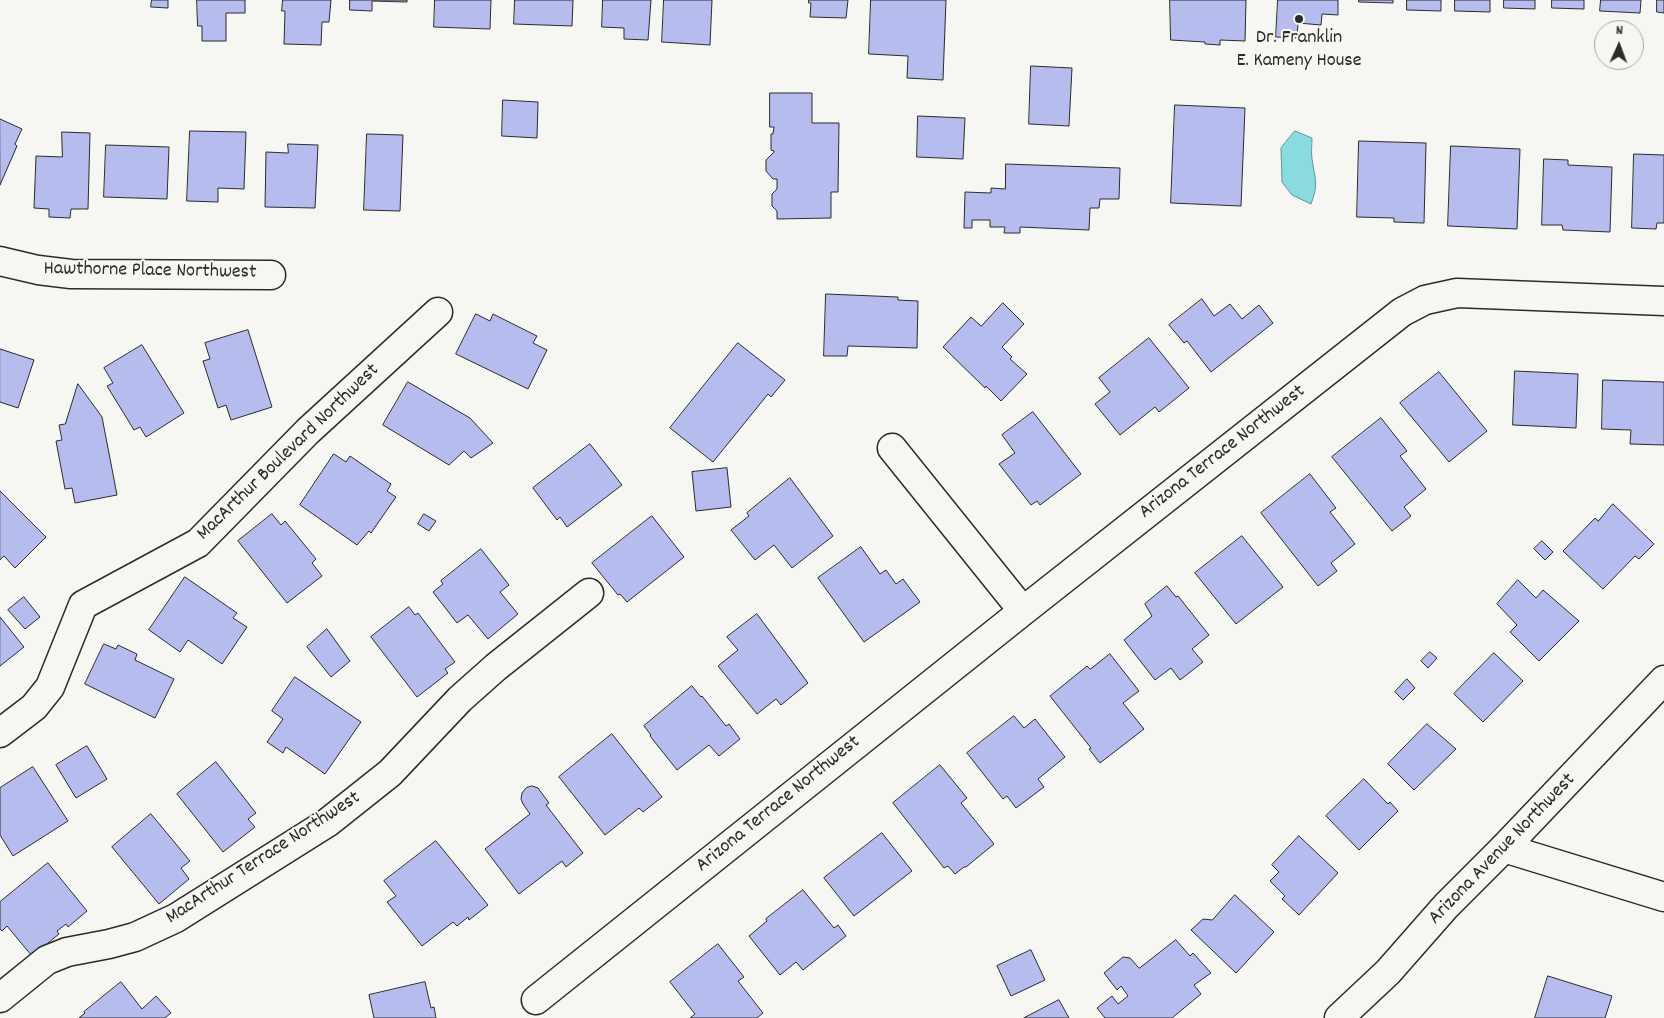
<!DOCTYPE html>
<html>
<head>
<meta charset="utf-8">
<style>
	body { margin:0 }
	#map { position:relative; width:1664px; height:1018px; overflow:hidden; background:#f6f6f2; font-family:Dekko,sans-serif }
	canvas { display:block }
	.north { position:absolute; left:1594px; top:20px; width:50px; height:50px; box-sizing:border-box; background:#f6f6f2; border:1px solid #a5a5a2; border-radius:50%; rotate:2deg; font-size:14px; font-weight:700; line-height:20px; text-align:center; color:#2b2b2b }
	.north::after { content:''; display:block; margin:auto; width:18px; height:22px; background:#2b2b2b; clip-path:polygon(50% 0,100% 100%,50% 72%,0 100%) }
</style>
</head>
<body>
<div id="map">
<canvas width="1664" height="1018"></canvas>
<div class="north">N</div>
</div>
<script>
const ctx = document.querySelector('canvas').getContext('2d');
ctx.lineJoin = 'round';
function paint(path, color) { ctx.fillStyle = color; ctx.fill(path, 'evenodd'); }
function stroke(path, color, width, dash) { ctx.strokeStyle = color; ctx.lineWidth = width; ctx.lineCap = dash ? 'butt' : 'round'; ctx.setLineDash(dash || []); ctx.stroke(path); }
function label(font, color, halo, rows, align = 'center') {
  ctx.font = font + ' Dekko,sans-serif'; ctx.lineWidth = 4; ctx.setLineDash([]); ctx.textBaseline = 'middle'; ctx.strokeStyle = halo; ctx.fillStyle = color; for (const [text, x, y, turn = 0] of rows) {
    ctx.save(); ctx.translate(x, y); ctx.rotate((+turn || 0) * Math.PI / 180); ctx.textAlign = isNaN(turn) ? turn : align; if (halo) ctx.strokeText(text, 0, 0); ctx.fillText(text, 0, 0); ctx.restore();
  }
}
const water = new Path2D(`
	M1295 131 1312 138C1312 145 1311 153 1312 159 1315 180 1319 183 1311 204L1292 195 1282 182 1281 148Z`);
const building = new Path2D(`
	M152 0H168V8L151 7Z
	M197 0H245V13H226V41H202V26H198Z
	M283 0H331L329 22H322L321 45 284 44 285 11H282Z
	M350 0H407V2L372 1V11L350 10Z
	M435 0H491L490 29 434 27Z
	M515 0H573L572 26 514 24Z
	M603 0H651L648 40 624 39V28L602 27Z
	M664 0H712L710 45 662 42Z
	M809 0H848L846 18 810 17 811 3H809Z
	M871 0H946L943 80 907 78 908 56 869 54Z
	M1170 0H1246L1245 41 1220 40V45L1205 44V42L1171 40Z
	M1278 0H1338V15L1322 14 1321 25 1298 23 1297 38 1276 37Z
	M1359 0H1393V3L1359 2Z
	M1407 0H1441V11L1407 10Z
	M1455 0H1490V12L1455 11Z
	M1504 0H1535V9L1504 8Z
	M1552 0H1584V9L1552 8Z
	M1601 0H1641L1640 13 1600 11Z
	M1657 0H1664V13L1657 12Z
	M1031 66 1072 68 1069 126 1029 124Z
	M770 93H812V123H839L838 192H831V218L777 219V211L772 206V194L777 189V179H773L766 171V160L774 152V151L771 150V134H773L774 127H770Z
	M503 100 538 102 537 138 502 136Z
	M1175 105 1245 108 1241 206 1171 203Z
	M918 116 965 118 963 159 917 157Z
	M0 119 22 129 15 144 17 146 0 185Z
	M190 131 246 132 244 189 218 188V202L187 201Z
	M62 132 90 133 88 209H71L70 218 49 217V209L34 208 36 156 62 157Z
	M367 134 403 135 400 211 364 210Z
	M1359 141 1426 143 1424 223 1394 222V218L1357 217Z
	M288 144 318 145 315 208 265 207 266 152 288 153Z
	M106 145 169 147 167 199 104 197Z
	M1451 146 1520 149 1517 229 1448 226Z
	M1634 154 1664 155V223H1657L1656 229 1632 228Z
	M1544 159 1568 160V165L1612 167 1610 232 1563 230 1562 225H1542Z
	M1006 164 1120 168 1119 199H1100L1099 208H1090L1089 230 1020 227V233H1004L1005 227H990V220H972V228H964L965 192 991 193V188L1005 189Z
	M826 294 898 297V300L918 301 917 348 848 346 847 356H824Z
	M1202 299 1214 316 1230 304 1242 319 1259 305 1273 323 1211 372 1187 341 1184 343 1169 325Z
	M1003 303 1024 324 1002 347 1012 357 1010 359 1027 374 1001 401 986 386 985 388 943 347 971 317 981 326Z
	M476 314 490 321 493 314 537 336 533 343 547 350 528 389 456 354Z
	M248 330 272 407 231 420 226 405 218 408 203 361 210 359 205 343Z
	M1149 338 1189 388 1159 412 1155 407 1120 435 1095 404 1110 392 1099 378Z
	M738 343 785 380 771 397 768 394 713 462 670 428Z
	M142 345 184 413 146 437 140 427 134 430 107 386 113 383 104 368Z
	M0 349 34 360 18 408 0 402Z
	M1515 371 1578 374 1576 428 1513 425Z
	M1439 372 1487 431 1449 462 1400 403Z
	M1603 380 1664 382V445L1630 444 1631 430 1602 429Z
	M408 382 470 418 493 443 471 458 464 451 449 465 383 425Z
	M78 384 102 417 117 495 75 503 72 488 65 489 56 441 62 440 59 425 65 424Z
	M1033 412 1081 474 1040 505 1037 501 1031 505 999 464 1015 453 1002 435Z
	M1381 418 1407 451 1400 456 1426 489 1404 507 1411 516 1392 531 1332 457Z
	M590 444 622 485 567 527 560 517 557 520 533 488Z
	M334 454 346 462 350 456 391 484 387 491 396 497 371 533 369 531 357 545 300 505Z
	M727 468 731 507 696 511 692 472Z
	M1310 474 1336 508 1330 512 1355 544 1331 563 1337 571 1318 586 1261 513Z
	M790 478 833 536 792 568 774 545 755 560 731 530 749 516 747 513Z
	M0 491 46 537 15 568 4 556 0 560Z
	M1613 504 1654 544 1639 559 1635 556 1603 589 1563 551 1595 518 1598 521Z
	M272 514 281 525 285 521 316 559 312 563 322 576 287 603 238 541Z
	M424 514 436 521 429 531 418 524Z
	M652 516 684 557 627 602 620 594 618 595 592 563Z
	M1242 536 1283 587 1236 624 1195 573Z
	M1542 541 1553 552 1545 560 1534 549Z
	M861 547 880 574 886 570 896 584 903 579 920 602 864 642 818 578Z
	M481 549 509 585 500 592 518 614 488 639 468 615 457 623 433 592 443 584 441 581Z
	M185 577 237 613 233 618 247 627 222 664 188 640 180 652 149 630Z
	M1518 580 1536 598 1543 590 1579 621 1539 661 1510 632 1517 625 1497 604Z
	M1167 586 1176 597 1178 596 1209 635 1192 649 1203 662 1180 680 1171 668 1155 680 1124 640 1152 616 1145 604Z
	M24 597 40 617 25 629 8 610Z
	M409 607 415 615 418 613 455 662 445 669 448 673 417 697 371 637Z
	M757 614 808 683 781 705 776 699 757 714 718 666 738 650 727 637Z
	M0 617 24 647 0 666Z
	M327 629 350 661 331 677 307 647Z
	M104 644 116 649 118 645 137 654 135 660 174 679 155 718 85 684Z
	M1430 652 1437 658 1428 668 1421 661Z
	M1494 653 1523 681 1483 722 1454 694Z
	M1110 654 1139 691 1123 703 1144 729 1100 763 1089 749 1091 748 1050 696 1087 666 1090 669Z
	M295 677 361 722 325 774 286 747 283 753 267 742 283 719 272 711Z
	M1407 679 1415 688 1403 700 1395 692Z
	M692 686 701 697 702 696 726 726 729 724 740 739 719 756 709 745 677 770 650 736 651 735 644 726Z
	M1014 716 1024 728 1035 719 1065 757 1038 779 1044 787 1016 808 1007 796 1003 799 967 753Z
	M1427 724 1456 749 1414 790 1388 764Z
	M612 734 662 797 643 812 639 808 605 835 559 777Z
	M87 746 107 779 76 798 56 765Z
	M216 762 256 813 248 819 255 827 223 852 177 794Z
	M940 765 967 798 961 803 994 844 966 867H964L955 874 948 866 944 868 893 803Z
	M33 767 68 821 13 856 0 835V788Z
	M1364 779 1388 804 1390 802 1398 811 1359 850 1326 816Z
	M532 786 538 788 549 803 546 805 583 853 566 867 562 861 519 894 485 849 530 814 523 804 521 799 522 793 526 788Z
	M151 814 190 861 181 868 189 879 159 904 112 847Z
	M882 833 912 871 854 916 824 878Z
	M1299 836 1338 873 1299 915 1282 899 1285 896 1270 881 1279 872 1272 865Z
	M436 841 488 905 469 920 468 917 457 926 453 922 422 946 387 902 396 896 384 881Z
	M48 863 87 911 68 927 66 924 57 931 59 934 32 956 7 926 2 931 0 929V902Z
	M803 890 834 928 838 925 846 936 803 970 796 962 780 975 749 936 767 921 766 919Z
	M1235 895 1274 932 1236 973 1191 930 1203 919 1212 920Z
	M1176 940 1190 956 1193 953 1211 973 1194 985 1201 994 1172 1018H1105L1097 1008 1112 996 1118 1004 1128 996 1121 986 1117 990 1104 973 1123 957 1130 958 1139 968Z
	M718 944 744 977 738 981 763 1013 757 1018H690L695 1014 670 982Z
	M1031 950 1045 980 1011 996 997 966Z
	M1548 976 1612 996 1605 1018H1535Z
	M121 982 142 1009 156 996 171 1013 165 1018H79L85 1013 84 1012Z
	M425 982 431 1008 434 1007 436 1018H374L369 995Z
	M1059 1000 1069 1018H1024Z`);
const minor = new Path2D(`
	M0 261 38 270 71 274 271 275
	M892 448 1023 611
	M0 733 34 707 50 687 83 605 198 543 308 431 438 312
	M1504 848 1664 897
	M0 998 47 960 67 952 109 944 135 937 176 918 327 823 390 773 460 699 496 667 589 593
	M536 1000 1023 611 1402 312 1425 300 1457 293 1664 301`);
const major = new Path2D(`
	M1339 1018 1388 972 1446 906 1504 848 1664 680`);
const markers = [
	[1299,19,5,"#2b2b2b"]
];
const poiNames = [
	["Dr. Franklin",1299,39],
	["E. Kameny House",1299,62]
];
const streetNames = [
	["Hawthorne Place Northwest",150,272,1],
	["MacArthur Boulevard Northwest",289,453,-44],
	["Arizona Terrace Northwest",1223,453,-38],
	["Arizona Terrace Northwest",779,805,-39],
	["Arizona Avenue Northwest",1503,850,-46],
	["MacArthur Terrace Northwest",264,859,-33]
];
paint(water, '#89dbdf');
stroke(water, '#639597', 1);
paint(building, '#b7bcee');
stroke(building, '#2b2b2b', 1);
stroke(minor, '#2b2b2b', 31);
stroke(major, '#2b2b2b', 31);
stroke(minor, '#f6f6f2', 28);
stroke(major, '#f6f6f2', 28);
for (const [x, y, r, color] of markers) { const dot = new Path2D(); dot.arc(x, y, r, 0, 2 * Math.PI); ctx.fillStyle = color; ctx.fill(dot); stroke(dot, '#f6f6f2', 2); }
label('20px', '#2b2b2b', '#f6f6f2', poiNames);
label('20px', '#2b2b2b', '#f6f6f2', streetNames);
</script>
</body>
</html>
